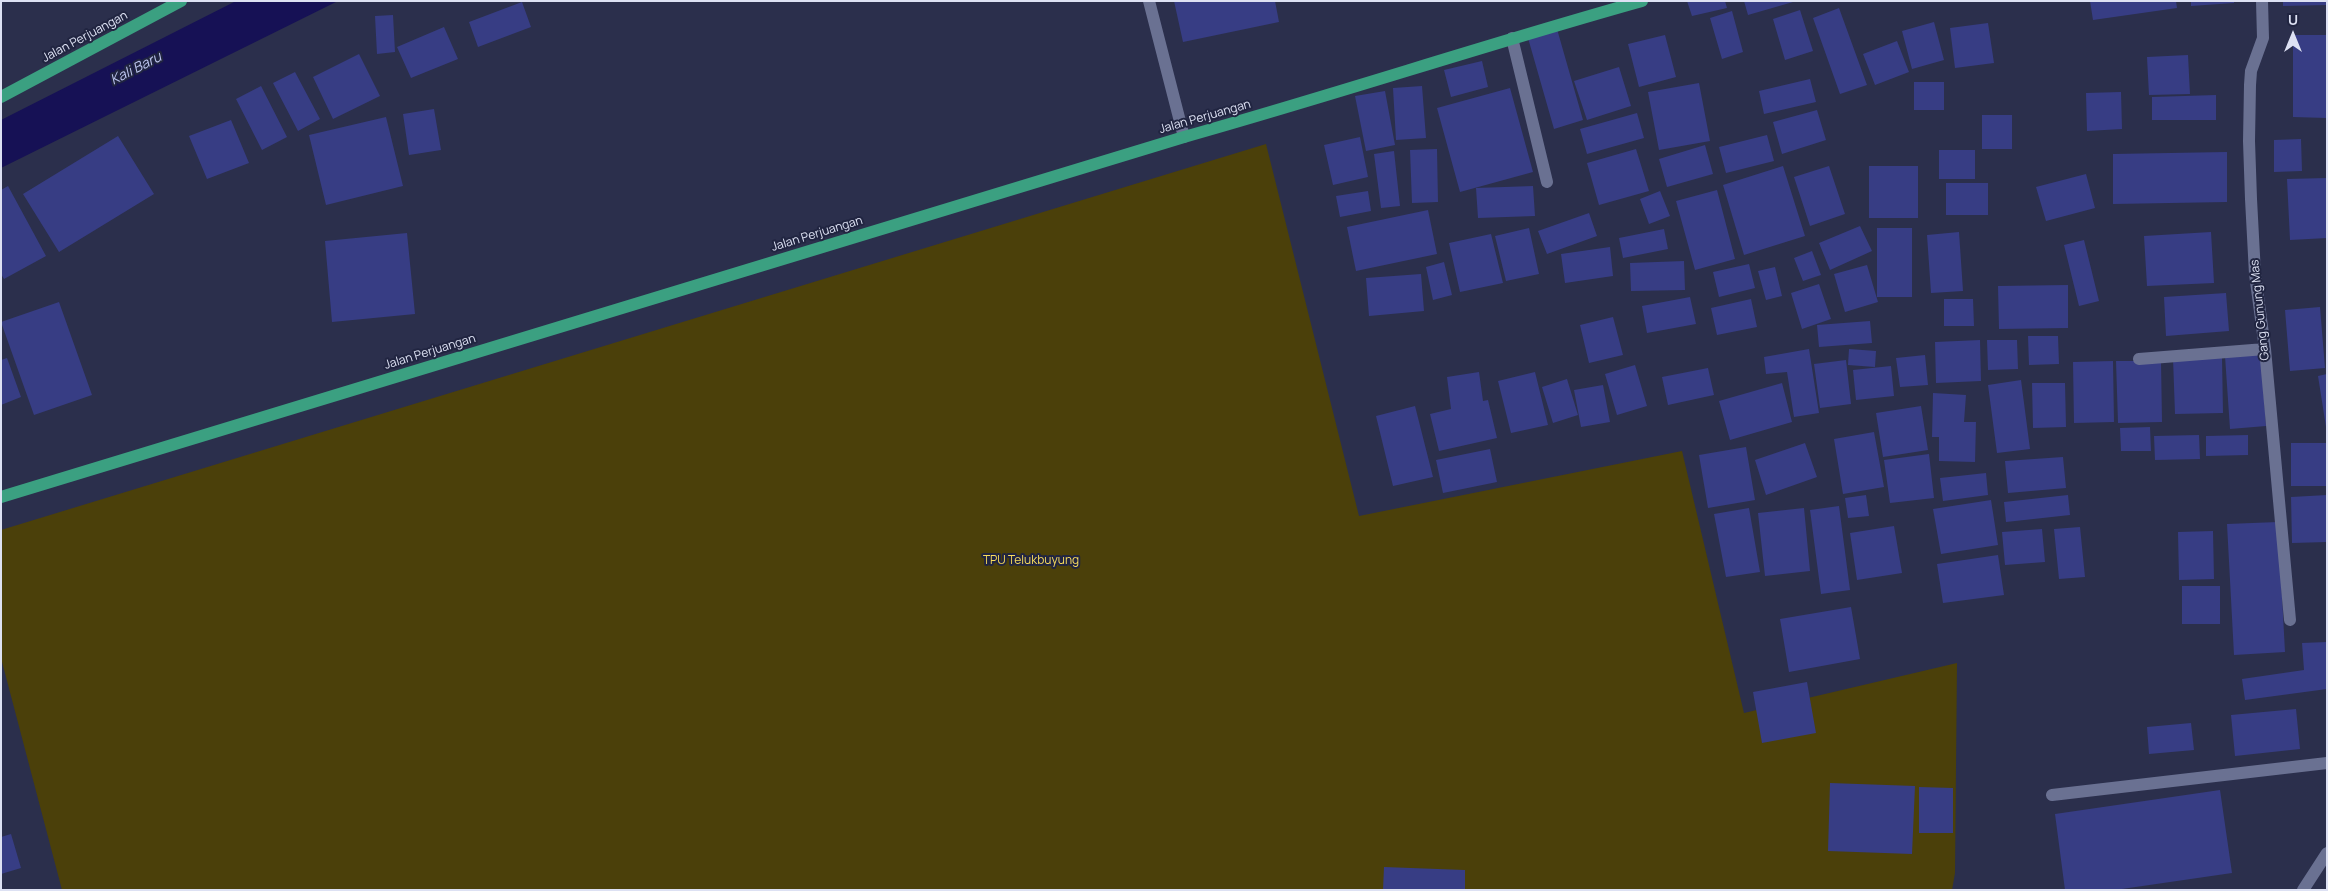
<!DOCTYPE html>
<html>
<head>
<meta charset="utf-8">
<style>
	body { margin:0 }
	#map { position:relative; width:2328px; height:891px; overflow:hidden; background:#2b2f4c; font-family:Manrope,sans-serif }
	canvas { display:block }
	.frame { position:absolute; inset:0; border:2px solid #dde1f3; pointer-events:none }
	.north { position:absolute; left:2268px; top:10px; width:50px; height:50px; -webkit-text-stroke:4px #212541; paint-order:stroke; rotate:0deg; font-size:14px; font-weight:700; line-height:20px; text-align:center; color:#dde1f3 }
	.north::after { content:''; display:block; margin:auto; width:18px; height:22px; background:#dde1f3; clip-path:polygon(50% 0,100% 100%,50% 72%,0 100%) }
</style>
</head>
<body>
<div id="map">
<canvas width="2328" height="891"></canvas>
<div class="frame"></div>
<div class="north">U</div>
</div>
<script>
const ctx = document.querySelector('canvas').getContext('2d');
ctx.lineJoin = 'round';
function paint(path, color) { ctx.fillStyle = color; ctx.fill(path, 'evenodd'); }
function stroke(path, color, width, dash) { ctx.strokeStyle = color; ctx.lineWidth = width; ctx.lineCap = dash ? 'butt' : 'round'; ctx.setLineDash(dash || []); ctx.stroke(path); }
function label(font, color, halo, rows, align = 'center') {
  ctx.font = font + ' Manrope,sans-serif'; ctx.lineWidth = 4; ctx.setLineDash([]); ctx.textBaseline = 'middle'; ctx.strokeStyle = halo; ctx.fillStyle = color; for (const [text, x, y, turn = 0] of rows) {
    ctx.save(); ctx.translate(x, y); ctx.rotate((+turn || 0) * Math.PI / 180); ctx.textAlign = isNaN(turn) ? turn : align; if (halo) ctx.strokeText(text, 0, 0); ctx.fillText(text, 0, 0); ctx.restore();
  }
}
const green = new Path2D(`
	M1266 144 1359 516 1682 451 1744 713 1957 663 1955 873 1952 890H62L1 658V530Z`);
const water = new Path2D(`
	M236 1H338L1 168V120Z`);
const building = new Path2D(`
	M1174 1H1275L1279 22 1183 42Z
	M1687 1H1725L1727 8 1692 16Z
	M1744 1H1793V2L1748 15Z
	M2090 1H2176L2177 8 2093 20Z
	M2191 1H2234V3L2191 6Z
	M2283 1H2327V5L2283 6Z
	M522 2 531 27 478 47 469 22Z
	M1839 8 1867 85 1840 94 1813 18Z
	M1800 10 1813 51 1785 60 1773 19Z
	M1732 11 1743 52 1722 59 1710 18Z
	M393 15 395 52 377 54 375 16Z
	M1934 22 1944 60 1912 69 1902 31Z
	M1988 23 1994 63 1955 68 1950 28Z
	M444 27 458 59 411 78 397 47Z
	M1557 29 1583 120 1554 129 1528 38Z
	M1665 35 1676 77 1639 87 1628 44Z
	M2293 35H2326L2327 118 2293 117Z
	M1897 41 1909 72 1875 85 1863 54Z
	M359 54 380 96 333 119 313 77Z
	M2188 55 2190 94 2149 95 2147 57Z
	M1482 61 1488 87 1451 97 1444 70Z
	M1619 67 1631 106 1587 120 1574 81Z
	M295 72 320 119 298 131 273 83Z
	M1810 79 1816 102 1764 114 1759 91Z
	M1914 82H1944V110H1914Z
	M1699 83 1710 141 1659 150 1648 92Z
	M261 86 287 137 262 150 236 99Z
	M1422 86 1426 138 1396 140 1393 88Z
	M1510 88 1533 172 1460 192 1437 108Z
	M1385 91 1395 145 1366 151 1355 96Z
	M2121 92 2122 129 2087 131 2086 93Z
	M2216 95V120H2152V97Z
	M434 109 441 150 409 155 403 114Z
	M1817 110 1826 140 1782 154 1773 122Z
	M1637 113 1644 138 1587 154 1580 129Z
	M1982 115H2012V149H1982Z
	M386 117 403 186 326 205 309 135Z
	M231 120 249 163 207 179 189 136Z
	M1767 135 1774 161 1726 173 1719 147Z
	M118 136 154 194 59 252 23 194Z
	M1360 137 1368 177 1333 185 1324 145Z
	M2301 139 2302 171 2274 172V140Z
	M1705 145 1713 174 1667 187 1659 159Z
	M1437 149 1438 202 1412 203 1410 150Z
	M1636 149 1649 191 1599 205 1587 163Z
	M1939 150H1975V179H1939Z
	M1394 151 1400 206 1381 208 1374 154Z
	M2227 152V202L2113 204V154Z
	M1783 166 1805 236 1744 255 1723 185Z
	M1829 166 1845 214 1810 226 1794 177Z
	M1869 166H1918V218H1869Z
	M2086 174 2095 208 2046 221 2036 187Z
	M2327 178V238L2290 240 2287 179Z
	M1946 183H1988V215H1946Z
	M8 186 46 256 4 279 1 274V190Z
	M1533 186 1535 216 1478 218 1476 188Z
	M1717 190 1735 259 1695 270 1676 201Z
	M1368 191 1371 211 1340 217 1336 196Z
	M1660 191 1670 216 1649 224 1640 199Z
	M1428 210 1437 254 1356 271 1347 227Z
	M1589 213 1597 236 1547 254 1538 231Z
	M1860 226 1872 251 1830 270 1819 243Z
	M1529 228 1539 274 1506 281 1495 236Z
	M1877 228H1912V297H1877Z
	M1664 229 1668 249 1623 258 1619 238Z
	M1959 232 1963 291 1931 293 1927 235Z
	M2211 232 2214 283 2147 286 2144 236Z
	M407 233 415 314 332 322 325 241Z
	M1491 234 1503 283 1460 292 1449 243Z
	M2084 240 2099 301 2079 306 2064 245Z
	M1610 247 1613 276 1565 283 1561 254Z
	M1812 251 1821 275 1803 281 1794 258Z
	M1684 261 1685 290 1631 291 1630 263Z
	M1444 262 1452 295 1433 300 1426 267Z
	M1749 264 1755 288 1719 297 1713 272Z
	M1867 265 1878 302 1845 312 1834 274Z
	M1775 267 1782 296 1766 300 1758 271Z
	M1421 274 1424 311 1369 316 1366 278Z
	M1819 284 1831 319 1802 329 1791 293Z
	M2068 285V328L1999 329 1998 286Z
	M2226 293 2229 331 2166 336 2164 297Z
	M1690 297 1696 324 1647 333 1642 306Z
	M1751 299 1757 327 1717 335 1711 308Z
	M1944 299H1973L1974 326H1944Z
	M59 302 92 395 34 415 1 322Z
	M2320 307 2325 368 2290 371 2285 310Z
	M1613 317 1623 355 1589 363 1580 325Z
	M1870 321 1872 343 1819 347 1817 325Z
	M2028 336H2058L2059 364 2029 365Z
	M1980 340 1981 381 1936 383 1935 342Z
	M1987 340H2017L2018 369 1988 370Z
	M1809 349 1819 413 1794 417 1787 372 1766 374 1764 357Z
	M1849 349 1876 351 1875 367 1848 365Z
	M2261 354 2266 426 2230 429 2225 356Z
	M1925 355 1928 385 1900 387 1896 358Z
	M2222 357 2223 413 2175 414 2173 358Z
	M7 358 21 397 1 405V360Z
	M1846 360 1851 404 1820 408 1814 364Z
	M2113 361 2114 422 2074 423 2073 362Z
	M2116 361H2161L2162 422 2118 423Z
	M1635 365 1647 406 1617 415 1605 374Z
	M1891 366 1894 396 1856 400 1853 370Z
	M1708 368 1714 395 1668 405 1662 377Z
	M1479 372 1483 401 1488 400 1497 438 1439 451 1430 414 1451 409 1447 377Z
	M1535 372 1548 425 1511 433 1498 381Z
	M2327 374V427H2326L2318 376Z
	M1567 379 1578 415 1553 423 1542 387Z
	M2021 380 2030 449 1997 453 1988 385Z
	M1782 383 1792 422 1730 440 1719 401Z
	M2032 383H2065L2066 427 2033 428Z
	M1603 385 1610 422 1581 427 1574 390Z
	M1933 393 1966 395 1964 422H1976L1975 462 1939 461V437H1932Z
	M1415 406 1433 477 1393 486 1376 416Z
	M1921 406 1928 450 1883 457 1876 413Z
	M2150 427 2151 451H2121L2120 428Z
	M1874 432 1884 487 1843 494 1834 439Z
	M2199 435 2200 459 2155 460 2154 436Z
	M2248 435V455L2206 456V436Z
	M1805 443 1817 477 1766 495 1755 460Z
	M2291 443H2327V486H2291Z
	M1746 447 1755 500 1708 508 1699 455Z
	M1490 449 1497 482 1443 493 1436 460Z
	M1929 454 1934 498 1890 503 1884 460Z
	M2063 457 2066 488 2008 493 2005 461Z
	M1986 473 1988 495 1943 501 1940 478Z
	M1866 495 1869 516 1848 518 1845 498Z
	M2068 495 2070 515 2006 522 2004 502Z
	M2327 495V542L2292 543 2291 497Z
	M1991 500 1998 545 1941 554 1933 509Z
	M1839 506 1850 590 1821 594 1810 510Z
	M1749 508 1760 572 1726 577 1714 514Z
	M1804 508 1810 571 1765 576 1758 513Z
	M2278 522 2285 652 2234 655 2227 524Z
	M1894 526 1902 573 1857 580 1850 533Z
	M2080 527 2085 577 2059 579 2054 529Z
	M2042 529 2045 562 2005 565 2002 532Z
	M2213 531 2214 579 2179 580 2178 532Z
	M1998 555 2004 595 1943 603 1937 564Z
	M2182 586H2220V624H2182Z
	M1851 607 1860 659 1789 672 1780 619Z
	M2327 642V689L2245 700 2242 679 2304 670 2302 643Z
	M1807 682 1816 733 1762 743 1753 692Z
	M2296 709 2300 749 2235 756 2231 715Z
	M2191 723 2194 750 2149 754 2147 727Z
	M1830 783 1915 786 1912 854 1828 851Z
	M1919 787 1953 788V833H1919Z
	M2220 790 2232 873 2115 890H2065L2055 814Z
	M11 834 21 868 1 874V837Z
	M1384 867 1465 870V890H1383Z`);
const service = new Path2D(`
	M1149 1 1184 137`);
const minor = new Path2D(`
	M2262 1 2263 38 2251 71 2250 85 2249 141 2251 199 2255 274 2265 349 2290 620
	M1512 38 1547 182
	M2139 359 2265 349
	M2052 795 2327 763
	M2303 890 2327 853`);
const primary = new Path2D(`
	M1 97 181 1
	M1 497 1184 137C1337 94 1488 44 1642 1`);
const streetNames = [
	["Jalan Perjuangan",85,37,-28],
	["Jalan Perjuangan",1205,117,-16],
	["Jalan Perjuangan",817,234,-17],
	["Gang Gunung Mas",2260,310,-96],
	["Jalan Perjuangan",430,352,-17]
];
const parkNames = [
	["TPU Telukbuyung",1031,561]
];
const waterNames = [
	["Kali Baru",136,69,-27]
];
paint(green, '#4b400a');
paint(water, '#161155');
paint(building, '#373d84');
stroke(service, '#6a7192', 12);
stroke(minor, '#6a7192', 12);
stroke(primary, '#3ba081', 12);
label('12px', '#dde1f3', '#212541', streetNames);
label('12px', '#f9dc5d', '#212541', parkNames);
label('italic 14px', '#bdc5ef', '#212541', waterNames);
</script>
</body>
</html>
